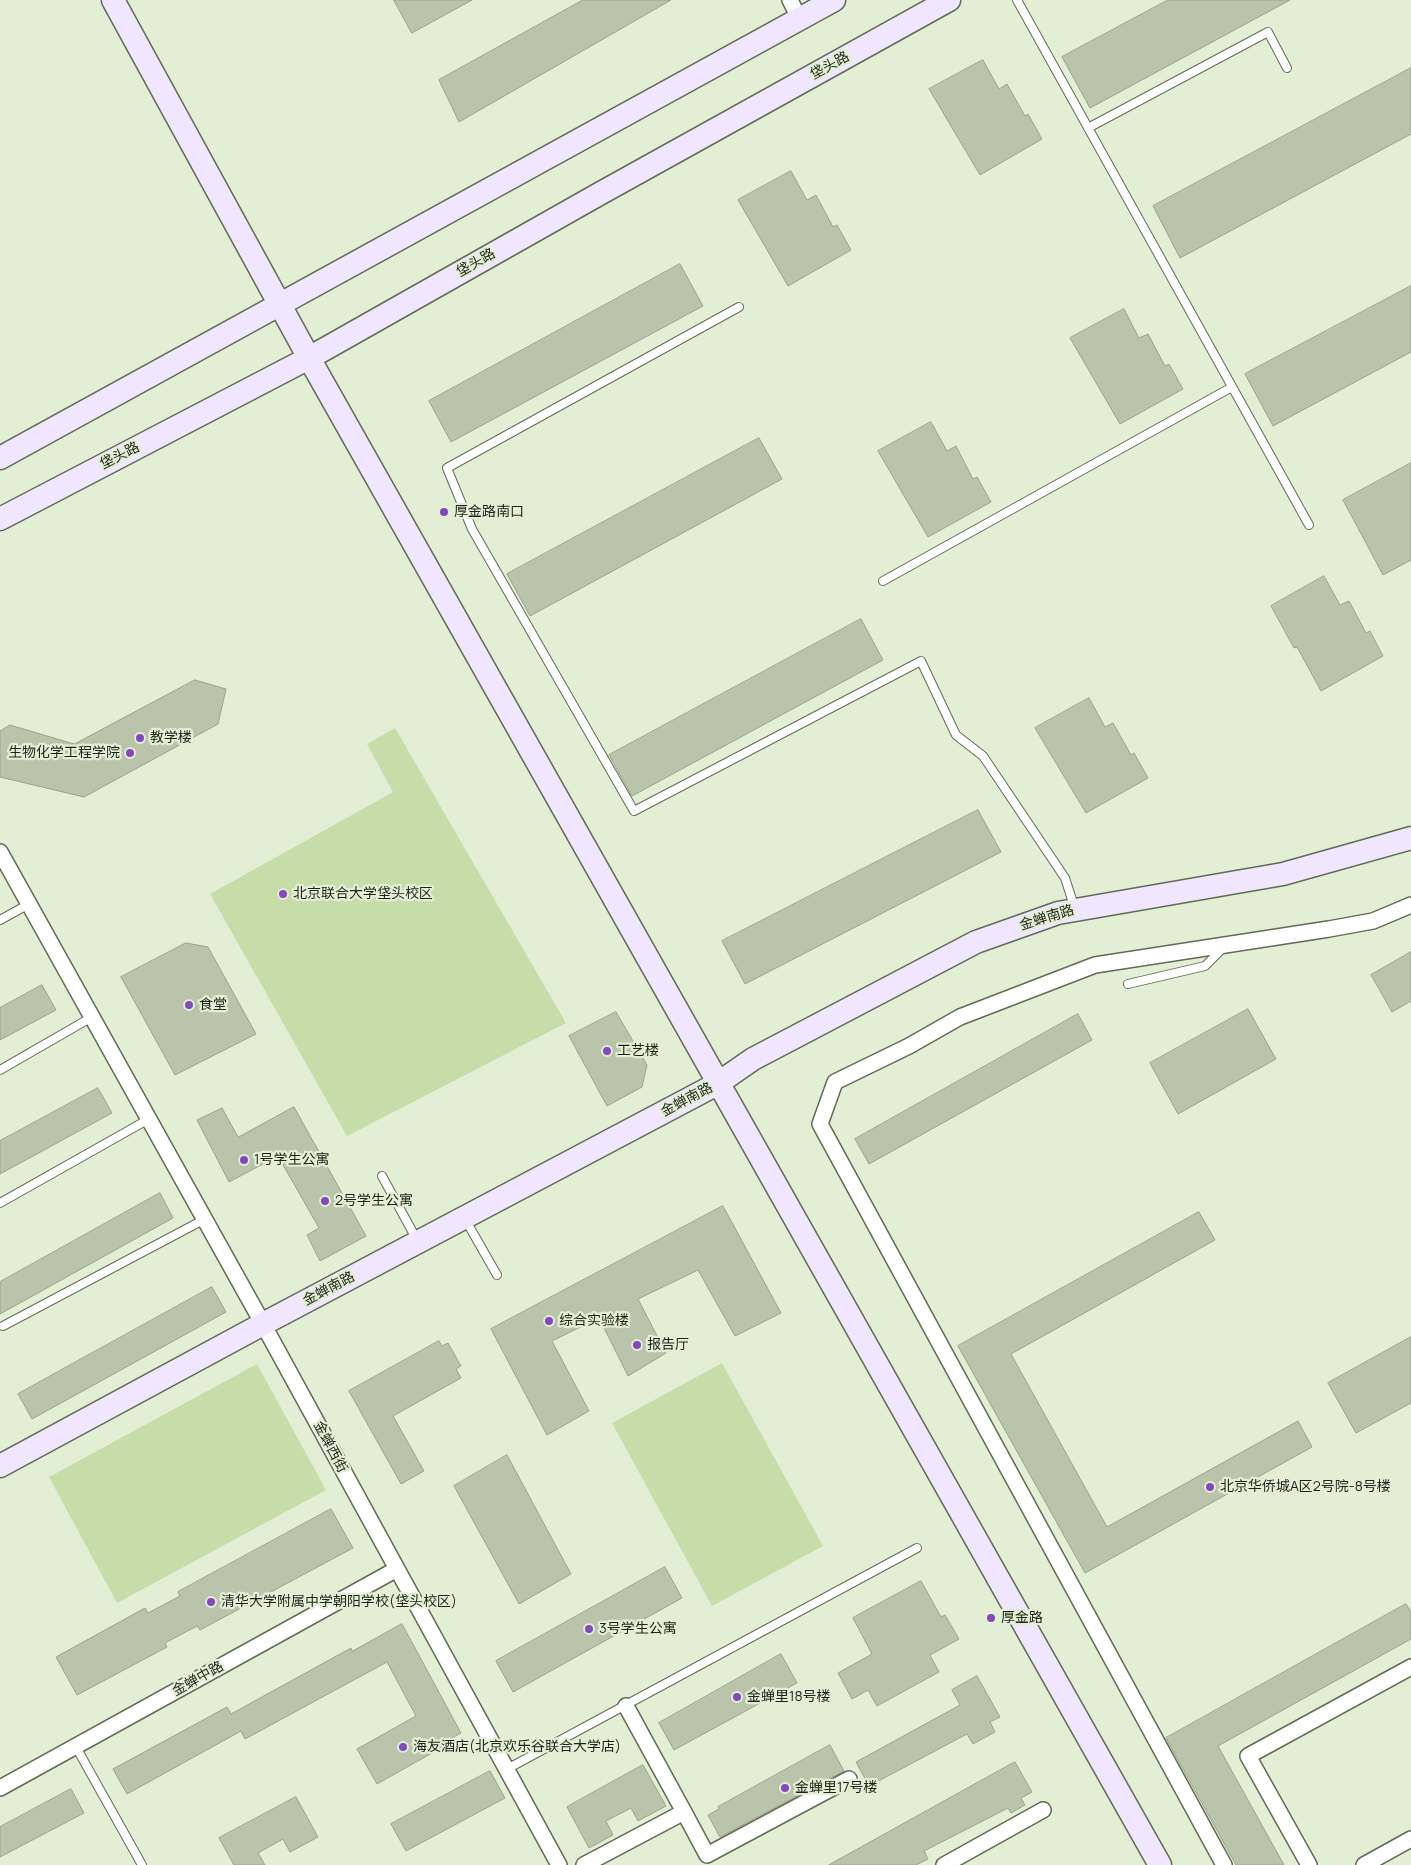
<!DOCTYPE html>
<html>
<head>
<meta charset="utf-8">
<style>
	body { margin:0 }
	canvas { display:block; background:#e3efd5 }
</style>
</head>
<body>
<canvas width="1411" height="1865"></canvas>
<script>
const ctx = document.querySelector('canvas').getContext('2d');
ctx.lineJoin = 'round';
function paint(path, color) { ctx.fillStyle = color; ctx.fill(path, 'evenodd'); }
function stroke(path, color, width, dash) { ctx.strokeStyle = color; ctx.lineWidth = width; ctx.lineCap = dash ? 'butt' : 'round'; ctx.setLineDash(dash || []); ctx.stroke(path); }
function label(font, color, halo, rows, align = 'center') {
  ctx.font = font + ' Manrope,"Noto Sans SC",sans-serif'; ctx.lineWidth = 4.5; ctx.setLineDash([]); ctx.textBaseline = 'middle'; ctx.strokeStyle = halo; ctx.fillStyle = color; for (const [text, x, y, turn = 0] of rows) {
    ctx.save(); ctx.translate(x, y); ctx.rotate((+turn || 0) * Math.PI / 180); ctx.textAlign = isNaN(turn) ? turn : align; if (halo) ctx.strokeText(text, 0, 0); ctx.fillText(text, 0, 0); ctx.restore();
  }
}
const green = new Path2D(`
	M395 728 566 1023 347 1136 210 894 393 792 367 744Z
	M722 1363 823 1546 712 1606 612 1423Z
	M257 1364 326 1490 117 1603 49 1477Z`);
const building = new Path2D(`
	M394 0H472L412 33Z
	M583 0H671L459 122 439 80Z
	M1168 0H1290L1090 108 1062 57Z
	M983 60 999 89 1007 84 1025 116 1028 114 1042 139 980 175 929 89Z
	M1411 68V134L1180 258 1153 206Z
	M791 171 807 200 816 195 833 227 837 225 851 250 788 286 738 200Z
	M680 264 703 306 451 442 429 401Z
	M1411 286V352L1273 426 1245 374Z
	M1124 309 1139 338 1148 334 1165 366 1169 364 1183 389 1120 424 1070 338Z
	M931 422 947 451 956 446 973 479 977 477 991 502 928 537 878 451Z
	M759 438 782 479 530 616 507 574Z
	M1411 463V560L1383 575 1343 500Z
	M1324 576 1340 605 1349 601 1366 633 1370 631 1383 656 1321 691 1297 647 1294 648 1271 606Z
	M861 619 883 660 632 796 609 755Z
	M195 680 226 689 218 724 84 797 0 777V731L10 725 74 744Z
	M1089 698 1105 727 1113 723 1131 755 1134 753 1148 778 1086 813 1035 728Z
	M978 810 1001 852 745 984 722 941Z
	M186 943 208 947 256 1034 175 1075 121 977Z
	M1411 952V1001L1392 1012 1371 975Z
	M42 985 56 1010 0 1040V1008Z
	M1248 1009 1276 1059 1178 1114 1150 1063Z
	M616 1012 647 1065 642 1087 607 1106 569 1036Z
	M1078 1014 1092 1040 869 1164 855 1139Z
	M98 1088 112 1113 0 1174V1141Z
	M294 1107 366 1236 320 1261 307 1235 319 1228 278 1156 229 1182 197 1120 222 1108 238 1137Z
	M160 1193 173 1218 0 1314V1282Z
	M723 1206 781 1313 735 1336 698 1270 638 1299 666 1353 628 1376 599 1318 552 1341 589 1411 547 1435 491 1329Z
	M1199 1212 1215 1240 1011 1354 1107 1527 1298 1421 1312 1447 1085 1573 958 1346Z
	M212 1287 226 1312 32 1419 18 1394Z
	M1411 1337V1403L1356 1433 1328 1383Z
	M439 1341 442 1346 448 1343 461 1366 456 1369 461 1378 393 1416 424 1471 401 1484 349 1391Z
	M507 1455 571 1574 519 1604 454 1486Z
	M331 1509 353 1548 200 1630 197 1626 165 1643 167 1647 77 1695 56 1657 145 1608 148 1613 180 1596 178 1592Z
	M665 1567 682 1598 513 1692 496 1661Z
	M921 1581 941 1617 945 1615 959 1639 930 1655 939 1672 877 1706 868 1690 852 1699 838 1673 872 1654 853 1618Z
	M1406 1604 1411 1612V1639L1218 1746 1284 1865H1236L1166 1738Z
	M402 1624 461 1733 446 1741 448 1744 377 1784 357 1749 416 1716 387 1662 245 1739 241 1731 127 1794 113 1769 227 1707 231 1714 351 1648 352 1651Z
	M781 1654 797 1683 674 1750 659 1723Z
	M977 1676 1000 1717 990 1722 995 1732 973 1744 967 1734 869 1786 856 1762 960 1705 952 1690Z
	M830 1745 844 1771 720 1837 708 1815 719 1809 718 1807Z
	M1015 1762 1032 1792 1021 1798 1025 1805 1011 1813 1008 1808 924 1851 928 1859 916 1865H829Z
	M643 1765 666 1806 638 1821 631 1808 606 1821 613 1835 589 1848 567 1807Z
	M490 1771 505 1798 406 1851 391 1824Z
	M71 1789 84 1813 0 1857V1827Z
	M296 1797 318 1837 290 1852 283 1839 258 1853 265 1865H234L219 1838Z`);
const lane = new Path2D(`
	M1017 0 1309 525
	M1088 128 1268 32 1287 68
	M739 307 447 468 472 529 634 811 921 661 956 735 983 756 1065 878 1075 909
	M883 581 1232 387
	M0 920 29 904
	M1128 984 1205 966 1225 946
	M0 1070 92 1017
	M382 1176 417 1240
	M0 1203 149 1119
	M465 1219 497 1275
	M3 1326 205 1219
	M76 1747 142 1865
	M507 1769 917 1548`);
const street = new Path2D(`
	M790 0 800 20
	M0 852 263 1324 559 1865
	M0 1788 397 1569
	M684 1812 707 1855 849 1779
	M584 1865 684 1812 626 1706
	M944 1865 1043 1810
	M1224 1865 820 1124 835 1082 909 1046 960 1017 1095 965 1329 929 1373 921 1411 905
	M1309 1865 1248 1756 1411 1667
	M1364 1865 1411 1839`);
const secondary = new Path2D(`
	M113 0 309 358 1160 1865
	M0 458 834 0
	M0 519 309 358 601 193 949 0
	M0 1466 263 1324 717 1084 753 1059 976 942 1058 913 1283 874 1411 838`);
const markers = [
	[444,512,5,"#8448bd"],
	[140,738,5,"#8448bd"],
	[130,753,5,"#8448bd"],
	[283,894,5,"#8448bd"],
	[189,1005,5,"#8448bd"],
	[607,1051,5,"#8448bd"],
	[244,1160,5,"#8448bd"],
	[325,1201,5,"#8448bd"],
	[549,1321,5,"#8448bd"],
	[637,1345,5,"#8448bd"],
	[1210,1487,5,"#8448bd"],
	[211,1602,5,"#8448bd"],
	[991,1618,5,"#8448bd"],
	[589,1629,5,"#8448bd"],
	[737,1697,5,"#8448bd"],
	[403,1747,5,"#8448bd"],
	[785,1788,5,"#8448bd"]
];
const streetNames = [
	["垡头路",830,66,-29],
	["垡头路",476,263,-30],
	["垡头路",120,456,-27],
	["金蝉南路",1047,918,-17],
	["金蝉南路",687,1100,-28],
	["金蝉南路",329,1289,-28],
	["金蝉西街",330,1447,62],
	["金蝉中路",198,1679,-29]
];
const poiNames = [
	["厚金路南口",454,512],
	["教学楼",150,738],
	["生物化学工程学院",120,753,"right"],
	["北京联合大学垡头校区",293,894],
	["食堂",199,1005],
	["工艺楼",617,1051],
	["1号学生公寓",254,1160],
	["2号学生公寓",335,1201],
	["综合实验楼",559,1321],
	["报告厅",647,1345],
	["北京华侨城A区2号院-8号楼",1220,1487],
	["清华大学附属中学朝阳学校(垡头校区)",221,1602],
	["厚金路",1001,1618],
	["3号学生公寓",599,1629],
	["金蝉里18号楼",747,1697],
	["海友酒店(北京欢乐谷联合大学店)",413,1747],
	["金蝉里17号楼",795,1788]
];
paint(green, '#c6dda9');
paint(building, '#b9c4ab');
stroke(building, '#99a48b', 1);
stroke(lane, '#616b55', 10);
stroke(street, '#616b55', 18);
stroke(secondary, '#616b55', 25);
stroke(lane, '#fff', 8);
stroke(street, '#fff', 15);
stroke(secondary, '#f0e6fd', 22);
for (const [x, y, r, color] of markers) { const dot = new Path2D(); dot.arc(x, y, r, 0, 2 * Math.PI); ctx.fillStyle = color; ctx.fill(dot); stroke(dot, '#e3efd5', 2); }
label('14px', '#1f241a', '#e3efd5', streetNames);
label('14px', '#1f241a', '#e3efd5', poiNames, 'left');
</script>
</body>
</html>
